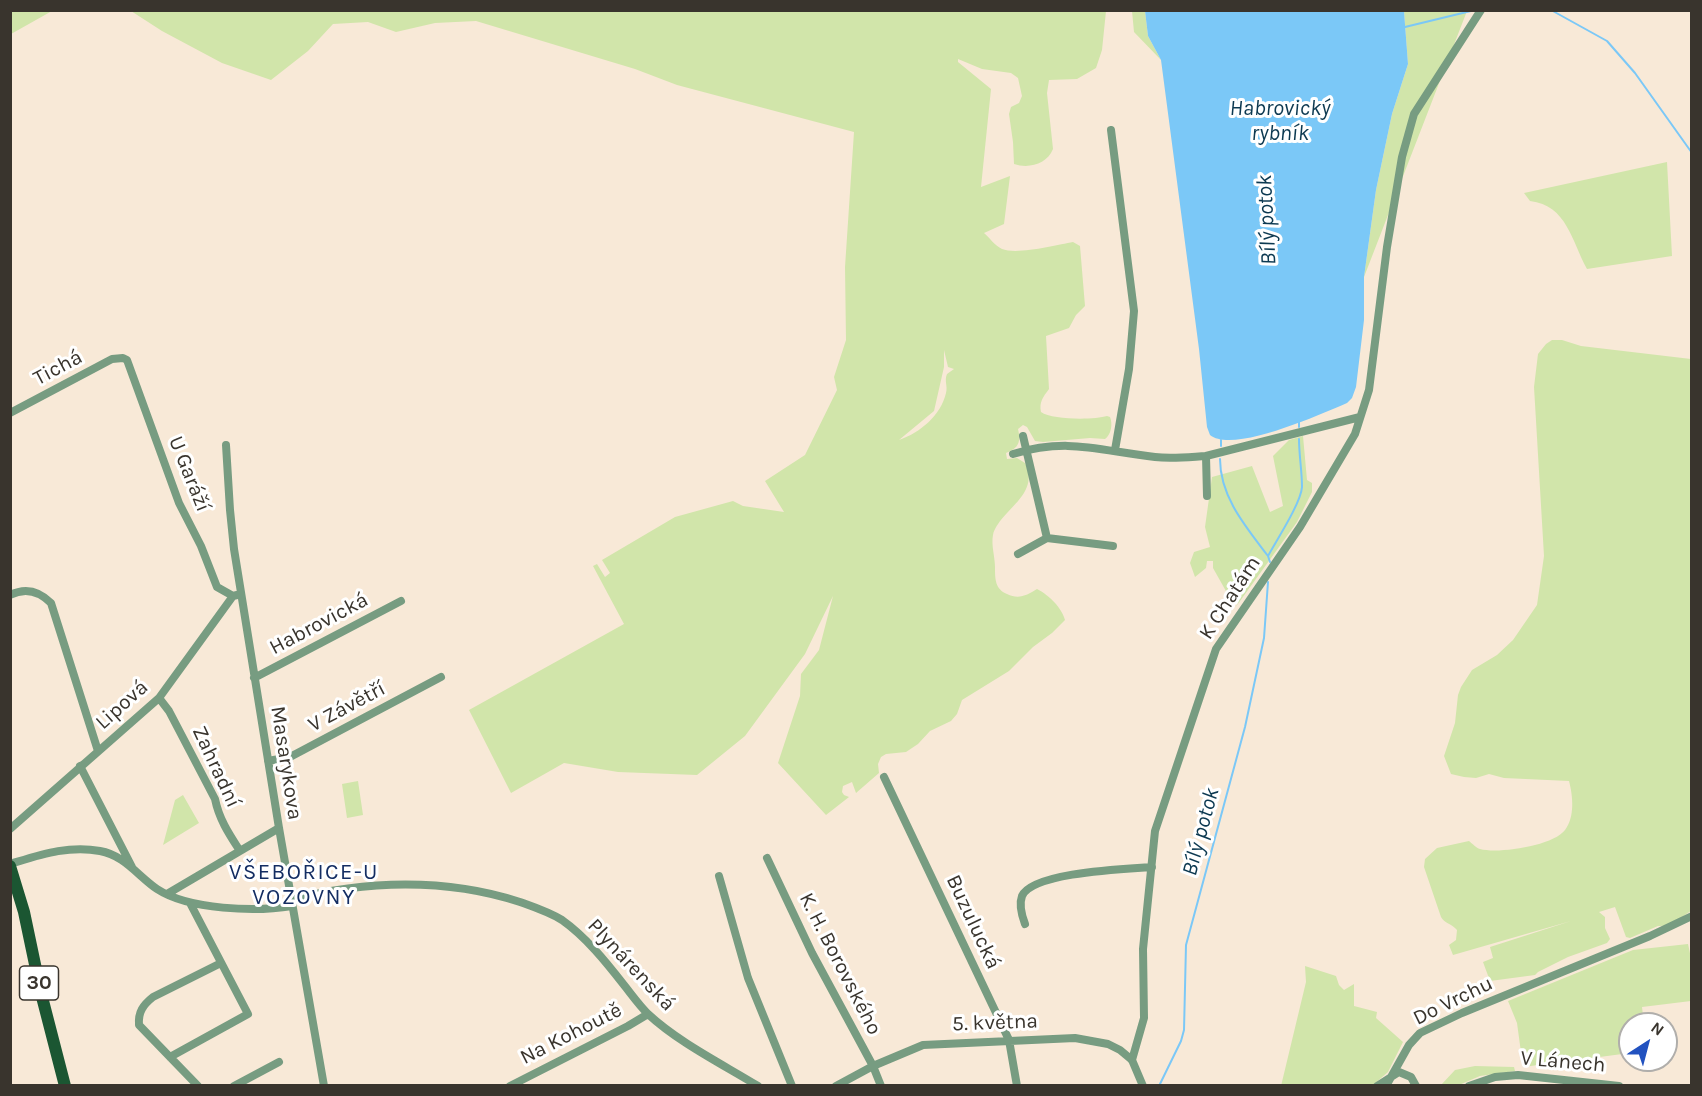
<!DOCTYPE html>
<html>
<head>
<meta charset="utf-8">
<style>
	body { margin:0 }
	#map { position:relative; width:1702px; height:1096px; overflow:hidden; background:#f8e9d7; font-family:Karla,sans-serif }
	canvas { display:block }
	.frame { position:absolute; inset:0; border:12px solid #39342d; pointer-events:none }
	.north { position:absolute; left:1618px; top:1012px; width:60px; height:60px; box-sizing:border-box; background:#fff; border:2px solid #b0aeab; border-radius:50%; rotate:36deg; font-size:16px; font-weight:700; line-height:24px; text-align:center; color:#39342d }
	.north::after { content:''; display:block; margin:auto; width:21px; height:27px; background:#2252c0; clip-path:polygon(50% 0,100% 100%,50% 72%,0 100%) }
</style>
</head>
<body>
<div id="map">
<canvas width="1702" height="1096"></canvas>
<div class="frame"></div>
<div class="north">N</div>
</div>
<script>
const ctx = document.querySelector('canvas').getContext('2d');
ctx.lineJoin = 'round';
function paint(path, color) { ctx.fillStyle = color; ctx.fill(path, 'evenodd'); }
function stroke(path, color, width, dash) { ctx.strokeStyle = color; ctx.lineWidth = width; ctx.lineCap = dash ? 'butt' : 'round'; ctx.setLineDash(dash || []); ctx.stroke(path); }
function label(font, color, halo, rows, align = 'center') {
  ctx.font = font + ' Karla,sans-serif'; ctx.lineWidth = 6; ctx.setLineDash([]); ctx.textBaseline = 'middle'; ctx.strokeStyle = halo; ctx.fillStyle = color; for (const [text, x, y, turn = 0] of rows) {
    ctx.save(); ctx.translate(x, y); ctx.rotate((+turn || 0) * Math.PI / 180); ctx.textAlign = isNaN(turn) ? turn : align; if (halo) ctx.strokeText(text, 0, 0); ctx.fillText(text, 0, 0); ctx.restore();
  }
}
const green = new Path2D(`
	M11 10H52V11L11 34Z
	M131 11H1106L1102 50 1096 68 1077 79 1049 80 1047 93 1053 149C1047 164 1029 169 1014 164L1013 142 1009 114 1011 107 1019 103 1022 96 1018 78 1011 73 982 69 958 59V62L991 89 981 187 1010 176 1004 224 984 233C989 237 995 246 1002 249 1017 255 1057 245 1073 242L1080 246 1085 306 1076 315 1069 328 1046 336 1049 389C1043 397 1039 402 1041 412 1052 420 1094 420 1107 416L1110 417C1113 424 1111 435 1105 439L1090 438 1043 442 1035 441 1027 427 1023 425 1018 429C1021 442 1019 448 1006 453L1007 459 1017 458 1025 463C1041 496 1000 509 993 535 991 545 995 557 995 567 995 579 995 589 1007 594 1019 600 1027 595 1037 589 1049 595 1062 608 1065 620L1052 633 1033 647 1009 671 962 700 957 714 951 721 930 731 918 744 906 752 886 754 881 757 878 764 879 773 856 793 852 782 843 786 842 792 844 795 849 797 826 815 778 763 800 696 801 674 819 650 833 596 805 654 745 736 697 775 618 772 564 763 511 793 469 710 624 624 593 566 597 564 605 577 610 573 602 560 675 517 733 501 743 506 784 512 765 481 805 455 837 390 834 377 846 340 845 267 854 132 677 85 635 69 476 21 435 23 396 32 368 22 333 24 308 51 271 80 222 63 162 31ZM944 350 948 367 954 369 947 374C944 381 948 386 946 393 941 415 920 433 899 440L934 411 944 367Z
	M1132 11H1145L1148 36 1161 60 1134 32Z
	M1404 11H1467L1364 277 1376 190 1392 114 1408 64Z
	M1667 162 1672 256 1587 269C1572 242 1567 205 1530 201L1524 193Z
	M1552 340H1562L1581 346 1691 359V911C1681 917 1670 927 1658 926L1630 938 1626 937 1615 907 1599 912 1605 917V928L1610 939 1607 943 1568 957 1538 972 1535 975 1490 981 1483 962 1493 958 1490 947 1571 921 1453 955 1449 945 1456 940 1457 930C1452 924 1444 923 1441 917L1424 867 1425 859 1437 848 1469 841C1473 844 1476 848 1480 849 1498 854 1553 846 1565 830 1575 817 1573 796 1569 781L1504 778 1489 774 1476 778 1464 777 1451 774 1444 756 1455 723 1458 695 1461 687 1472 670 1497 655 1513 640 1537 605 1544 556 1534 387 1538 354 1546 344Z
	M1303 436 1307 480 1312 483V492L1297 522 1235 608 1238 603 1231 600 1213 568V561H1207L1206 568 1195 577 1190 563 1194 552 1210 547 1205 527 1212 477 1252 466 1270 512 1283 506 1273 456 1289 440Z
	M358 781 363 815 347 818 342 784Z
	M183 795 199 823 163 845 175 800Z
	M1688 944 1691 958V1001L1642 1007 1644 1024H1630V1053L1523 1067 1517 1023 1508 1001 1633 950Z
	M1305 966 1336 976 1339 985 1344 990 1354 984V1006L1377 1012 1376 1018 1403 1042 1388 1072 1373 1085 1281 1086 1306 982Z
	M1475 1066 1514 1067 1515 1071 1480 1076 1459 1085H1441L1455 1070Z`);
const water = new Path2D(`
	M1145 11H1404L1408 64 1392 114 1376 190 1364 277V320L1356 387 1352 398 1347 403C1321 414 1233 454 1210 435L1207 427 1199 349 1161 60 1148 36Z`);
const stream = new Path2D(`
	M1551 10 1607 41 1635 73 1692 153
	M1405 27 1475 10
	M1299 427V420
	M1221 446V440
	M1220 459C1220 497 1246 527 1268 556
	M1270 562 1268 556C1276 541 1301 503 1302 487 1302 471 1299 455 1299 439
	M1159 1086 1181 1041 1184 1030 1186 945 1245 727 1264 638 1268 582`);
const street = new Path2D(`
	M1111 130 1134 311 1129 369 1115 450
	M10 413 112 359 123 358 127 360 179 503 201 546 217 587 233 596
	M1023 436 1047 538
	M226 445 230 510 234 549 279 828 324 1086
	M1013 454C1069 437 1100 451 1155 457 1172 459 1189 457 1206 456
	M1207 496 1206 456 1360 417
	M1018 554 1047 538 1113 546
	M10 595C26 587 39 591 51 603L98 751
	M254 678 401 601
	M159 698 169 711 215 799C219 819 229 834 240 851
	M268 761 290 757 441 677
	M80 766 132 867
	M884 777 1009 1040 1017 1086
	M10 829 159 698 233 596 237 595
	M767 858 812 953 873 1066 881 1086
	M10 864C40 855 68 845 100 851 124 855 138 876 157 889 189 910 256 912 292 906
	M719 876 748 978 792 1086
	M167 894 279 828
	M291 900C364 880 447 878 520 902 534 907 549 912 562 920 586 937 606 962 624 985 632 995 639 1005 648 1014 678 1042 722 1064 758 1086
	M1025 924C1022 916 1019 904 1022 896 1033 872 1126 869 1152 867
	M170 1057 248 1014 190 903
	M1132 1060 1144 1018 1143 949 1155 831 1216 649 1300 527 1355 434 1369 390 1387 247 1402 157 1414 114 1481 10
	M198 1086 139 1025C138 1012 143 1005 153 997L221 963
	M234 1086 279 1062
	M510 1086 628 1026 648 1014
	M836 1086 873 1066 923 1045 1075 1038 1108 1044 1120 1050 1132 1060 1143 1086
	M1377 1086 1399 1072 1411 1077 1416 1086
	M1386 1086 1409 1045 1420 1033 1462 1013 1650 936 1692 916
	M1469 1086 1495 1077 1518 1075 1619 1086`);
const primary = new Path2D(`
	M10 866 24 912 41 993 65 1086`);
const shields = [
	[39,983,39]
];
const shieldNames = [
	["30",39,983]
];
const streetNames = [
	["Tichá",58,368,-28],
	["U Garáží",189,474,68],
	["K Chatám",1230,598,-57],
	["Habrovická",319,624,-28],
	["Lipová",122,705,-42],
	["V Závětří",347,707,-28],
	["Masarykova",286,763,81],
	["Zahradní",216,767,65],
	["Buzulucká",973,922,65],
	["K. H. Borovského",840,964,63],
	["Plynárenská",631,965,47],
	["Do Vrchu",1453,1001,-26],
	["5. května",995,1023,-2],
	["Na Kohoutě",571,1034,-27],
	["V Lánech",1563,1062,5]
];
const waterNames = [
	["Habrovický",1280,109],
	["rybník",1280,134],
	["Bílý potok",1267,220,-93],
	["Bílý potok",1201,832,-75]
];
const neighbourhoodNames = [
	["VŠEBOŘICE-U",304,873],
	["VOZOVNY",304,898]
];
paint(green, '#d1e5aa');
paint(water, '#7bc8f7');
stroke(stream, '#7bc8f7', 2);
stroke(street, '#779c81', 8);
stroke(primary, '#1b5632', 12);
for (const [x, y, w] of shields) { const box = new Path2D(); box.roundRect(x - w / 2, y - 17, w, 34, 4.5); ctx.fillStyle = '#fff'; ctx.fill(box); stroke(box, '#39342d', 1.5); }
label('bold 20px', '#39342d', null, shieldNames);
label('21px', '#39342d', '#fff', streetNames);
label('italic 22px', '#0c3951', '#fff', waterNames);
ctx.letterSpacing = '1.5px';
label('22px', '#142d62', '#fff', neighbourhoodNames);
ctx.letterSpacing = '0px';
</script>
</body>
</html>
